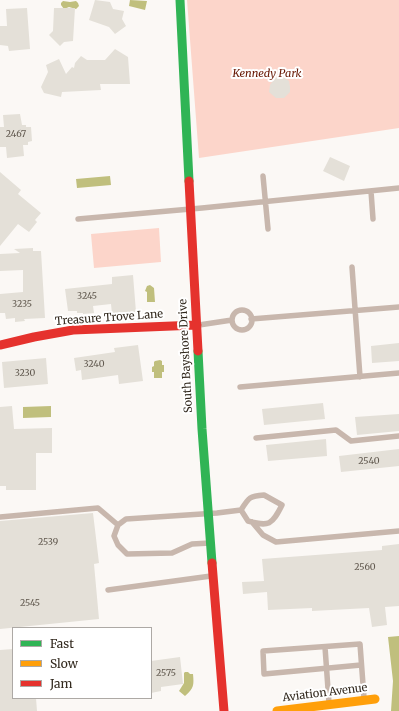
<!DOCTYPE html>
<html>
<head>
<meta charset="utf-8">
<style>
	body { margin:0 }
	#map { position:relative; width:399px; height:711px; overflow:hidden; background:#fbf8f5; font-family:Merriweather,serif }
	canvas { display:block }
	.legend { position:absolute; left:12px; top:627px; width:140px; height:72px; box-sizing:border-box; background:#fff; border:1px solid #ada9a5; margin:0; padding:5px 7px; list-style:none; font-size:12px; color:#32291e }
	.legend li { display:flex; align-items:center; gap:8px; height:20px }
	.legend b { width:20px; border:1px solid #ada9a5 }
</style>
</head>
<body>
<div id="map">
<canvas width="399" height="711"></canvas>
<ul class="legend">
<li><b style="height:5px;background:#30b455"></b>Fast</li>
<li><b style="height:5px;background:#ff9f0a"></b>Slow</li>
<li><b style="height:5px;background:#e5322d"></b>Jam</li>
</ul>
</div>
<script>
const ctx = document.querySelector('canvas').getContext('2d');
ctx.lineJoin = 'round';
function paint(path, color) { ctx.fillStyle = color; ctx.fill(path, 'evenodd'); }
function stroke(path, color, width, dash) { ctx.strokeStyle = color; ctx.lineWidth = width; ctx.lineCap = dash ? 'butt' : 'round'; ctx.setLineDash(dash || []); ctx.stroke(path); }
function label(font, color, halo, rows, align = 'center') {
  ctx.font = font + ' Merriweather,serif'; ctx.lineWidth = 4; ctx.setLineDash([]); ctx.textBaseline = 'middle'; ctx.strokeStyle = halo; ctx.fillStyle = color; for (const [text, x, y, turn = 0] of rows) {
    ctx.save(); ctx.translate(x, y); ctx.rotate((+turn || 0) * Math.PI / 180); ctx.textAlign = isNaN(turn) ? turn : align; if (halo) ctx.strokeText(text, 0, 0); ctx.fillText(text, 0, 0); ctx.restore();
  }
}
const green = new Path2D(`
	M187 0H399V128L199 158Z
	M159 228 161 262 94 268 91 234Z`);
const water = new Path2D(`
	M130 0 147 1 145 10 129 6Z
	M63 1 70 2 76 1 78 3 79 6 76 9 69 7 64 9 61 5V3Z
	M110 176 111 185 77 188 76 179Z
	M150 285 154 288 155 302H147V292L145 291 147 286Z
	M160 360 162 361V365H164V372H162V378H154V372H152V367L154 366V362L155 361Z
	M51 406V417L23 418V407Z
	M399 636V711H391L393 681 388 637Z
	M185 672H188L190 674H193C194 685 194 688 185 696L179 691 184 683V673Z`);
const building = new Path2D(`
	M95 0 110 2 113 9 124 11 122 19 126 26 115 34 109 27 89 20Z
	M27 8 30 49 9 51 8 46 0 45V26H7L6 9Z
	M54 8H75L73 41 64 42 60 46 49 35 53 31Z
	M115 49 128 57 130 84H100L101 90 62 92 61 97 44 93 41 87 48 72 46 65 59 59 66 74 72 67 74 68 75 63 81 56 87 60H105Z
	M283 77 289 81 290 87V92L284 98H276L269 92 270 85 275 78Z
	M20 114 22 125H26V127H31L32 141 28 142V145H23L24 156 7 158 6 147H0V127H4L3 115Z
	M330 157 350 166 344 181 323 171Z
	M0 172 21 190 18 194 41 213 35 220 37 222 29 232 18 224 0 246Z
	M33 248V251H41L45 318 24 319 25 321 15 322V318L6 319 5 313H0V294L23 292V270L0 271V254L20 253 14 249Z
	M133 275 136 312 112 314 111 304 93 306 94 313 83 314V313H77V311H68L65 289 112 284V277Z
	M399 343V361L372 363 371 346Z
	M138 345 143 381 119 384 118 375 82 380 81 370 76 371 74 358 115 352 114 348Z
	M46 358 48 384 4 388 2 362Z
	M323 403 325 419 264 425 262 409Z
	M12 406 14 429 52 428V453H36V490H6V486H0V407Z
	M399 414V431L357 435 355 417Z
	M326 439 327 456 268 461 266 445Z
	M399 449V466L341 472 339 456Z
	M93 513 99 563 94 564 99 619 0 629V521Z
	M399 544V606L385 607 387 625 372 627 369 608 312 611V608L268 610 267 592 243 594 242 582 264 581 262 559 382 550V546Z
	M13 649V698H36L37 711H0V650Z
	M180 657 183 684 161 687V691L151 693V661Z`);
const lane = new Path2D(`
	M263 176 268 229
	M371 191 373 219
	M78 219 202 208 399 188
	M352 267 360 377
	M232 320a10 10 0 1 1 20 0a10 10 0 1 1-20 0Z
	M251 319 399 307
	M199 325 232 320
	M240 387 399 373
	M256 438 336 430 351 441 399 436
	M264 495 282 505C272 525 269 527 248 521L241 510C249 497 250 496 264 495Z
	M0 517 98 508 118 525
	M252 522 263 535 276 542 399 531
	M210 543 192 544 172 553 127 554 118 545 114 536 118 525 126 519 217 513 241 510
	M108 590 211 576
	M325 647 329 703
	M361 665 264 674 263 651 360 644 364 698`);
const fast = new Path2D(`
	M180 0 189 181
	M198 351 202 429 212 563`);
const slow = new Path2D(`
	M277 711 375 699`);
const jam = new Path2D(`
	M189 181 198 351
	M0 345 34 337 73 330 197 325
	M212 563 224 711`);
const numberNames = [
	["2467",16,134],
	["3245",87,296],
	["3235",22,304],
	["3240",94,364],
	["3230",25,373],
	["2540",369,461],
	["2539",48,542],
	["2560",365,567],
	["2545",30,603],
	["2575",166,673]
];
const parkNames = [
	["Kennedy Park",267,74]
];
const streetNames = [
	["Treasure Trove Lane",109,318,-4],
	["South Bayshore Drive",186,356,-93],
	["Aviation Avenue",325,693,-7]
];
paint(green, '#fcd5ca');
paint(water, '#c0bf7d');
paint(building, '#e4e0d8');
stroke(lane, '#c8b7ad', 5.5);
stroke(fast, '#30b455', 9);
stroke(slow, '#ff9f0a', 9);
stroke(jam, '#e5322d', 9);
label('9px', '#60584e', null, numberNames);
label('italic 11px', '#661500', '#fff', parkNames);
label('11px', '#32291e', '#fff', streetNames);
</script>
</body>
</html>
